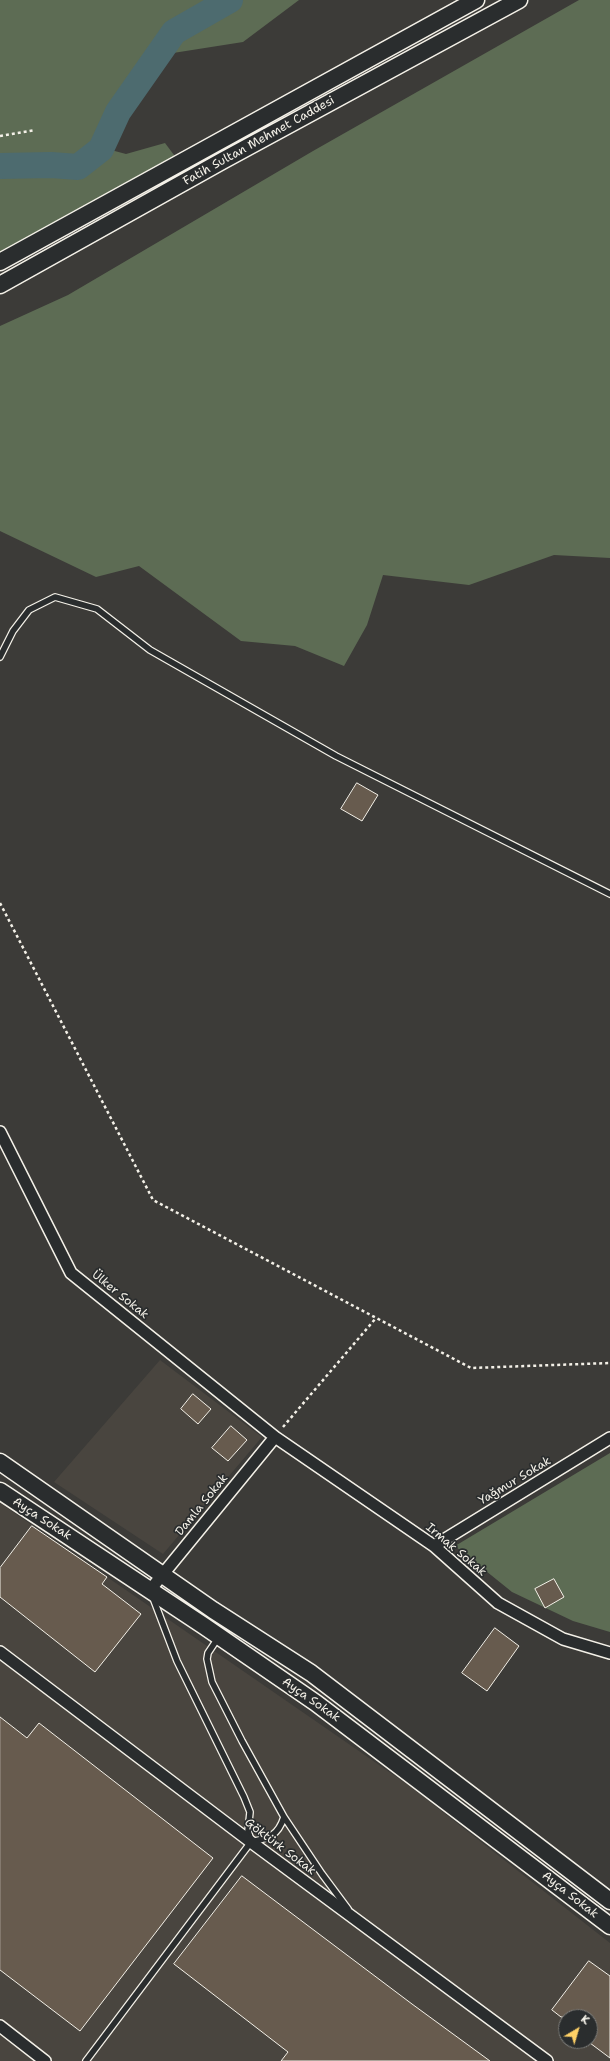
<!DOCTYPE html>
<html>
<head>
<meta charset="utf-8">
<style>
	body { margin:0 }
	#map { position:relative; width:610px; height:2061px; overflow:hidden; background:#3c3b38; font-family:"Shantell Sans",sans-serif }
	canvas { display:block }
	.north { position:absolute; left:558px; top:2009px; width:40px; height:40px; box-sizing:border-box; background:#2a2d2e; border:1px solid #7b7b78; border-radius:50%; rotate:38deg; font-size:11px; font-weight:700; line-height:16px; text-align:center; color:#f4f1e8 }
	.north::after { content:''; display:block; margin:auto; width:14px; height:18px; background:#ffd166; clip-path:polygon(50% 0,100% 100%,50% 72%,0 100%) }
</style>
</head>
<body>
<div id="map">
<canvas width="610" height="2061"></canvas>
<div class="north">K</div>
</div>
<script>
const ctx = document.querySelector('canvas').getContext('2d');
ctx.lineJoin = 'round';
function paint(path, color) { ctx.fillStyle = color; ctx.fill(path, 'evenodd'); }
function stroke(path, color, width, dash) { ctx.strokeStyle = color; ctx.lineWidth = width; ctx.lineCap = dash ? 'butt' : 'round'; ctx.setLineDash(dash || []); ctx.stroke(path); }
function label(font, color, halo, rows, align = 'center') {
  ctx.font = font + ' "Shantell Sans",sans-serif'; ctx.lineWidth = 3.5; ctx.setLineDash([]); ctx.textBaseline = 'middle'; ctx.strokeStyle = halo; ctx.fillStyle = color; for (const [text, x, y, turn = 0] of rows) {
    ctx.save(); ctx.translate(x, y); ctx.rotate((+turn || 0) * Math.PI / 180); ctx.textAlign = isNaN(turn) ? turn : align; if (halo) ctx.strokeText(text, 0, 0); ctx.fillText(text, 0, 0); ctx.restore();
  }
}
const built = new Path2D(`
	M160 1360 262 1437 163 1554 54 1482Z
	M0 1503 411 1787 610 1943V2061H0ZM566 2017H590V2041H566Z`);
const green = new Path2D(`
	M0 0H299L243 42 154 56 111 150 126 154 165 143 180 163 0 262Z
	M579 0H610V558L554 555 469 585 383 575 367 625 344 666 295 646 241 641 139 566 96 577 0 531V326L68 295 313 151Z
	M610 1453V1632L573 1621 512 1592 455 1546Z`);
const river = new Path2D(`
	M0 166 51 165 78 167 101 149 118 112 174 32 230 0`);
const building = new Path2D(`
	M357 783 378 795 362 821 341 809Z
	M193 1394 211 1409 198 1424 181 1409Z
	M231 1426 247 1440 228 1461 212 1448Z
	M32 1526 107 1577 102 1584 141 1614 95 1672 0 1597V1568Z
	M554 1579 564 1597 545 1608 535 1589Z
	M495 1628 519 1646 487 1691 462 1673Z
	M0 1717 27 1738 39 1723 213 1858 80 2031 0 1970Z
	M242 1876 412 2004 490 2061H281L288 2052 174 1964Z
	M589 1961 610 1976V2058L590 2043V2017H561L552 2010Z`);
const path = new Path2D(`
	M0 136 35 130
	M0 903 153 1200 471 1368 610 1363
	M283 1427 376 1318`);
const lane = new Path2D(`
	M0 657 13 631 29 610 55 597 97 609 150 650 336 756 610 894
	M153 1598 177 1661 244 1797 250 1812 248 1831 251 1840
	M284 1817 322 1874 348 1909
	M86 2061 251 1842C269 1838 278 1836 284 1817L242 1741 212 1682 207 1659 208 1653 218 1638`);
const street = new Path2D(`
	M0 1132 71 1273 275 1437 434 1546 498 1603 563 1639 610 1653
	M434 1546 610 1438
	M150 1590 275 1437
	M0 1652 251 1842 547 2061
	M0 2026 45 2061`);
const secondary = new Path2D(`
	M0 262 476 0
	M0 285 222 161 519 0
	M0 1462 213 1610 311 1673 610 1901
	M0 1491 204 1626 316 1703 610 1926`);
const streetNames = [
	["Fatih Sultan Mehmet Caddesi",259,141,-29],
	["Ülker Sokak",120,1295,39],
	["Yağmur Sokak",515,1481,-31],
	["Damla Sokak",202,1505,-51],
	["Ayça Sokak",42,1519,33],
	["Irmak Sokak",456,1550,40],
	["Ayça Sokak",311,1700,35],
	["Göktürk Sokak",280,1847,37],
	["Ayça Sokak",570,1895,38]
];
paint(built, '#49453f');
paint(green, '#5d6c54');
stroke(river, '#4d6b6f', 26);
paint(building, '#675b4e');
stroke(building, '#f4f1e8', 1);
stroke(lane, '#f4f1e8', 8);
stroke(street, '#f4f1e8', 14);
stroke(secondary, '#f4f1e8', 19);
stroke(path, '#f4f1e8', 2.5, [3, 3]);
stroke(lane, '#2a2d2e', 5.5);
stroke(street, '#2a2d2e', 11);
stroke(secondary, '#2a2d2e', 16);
label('12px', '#f4f1e8', '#2a2d2e', streetNames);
</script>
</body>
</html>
